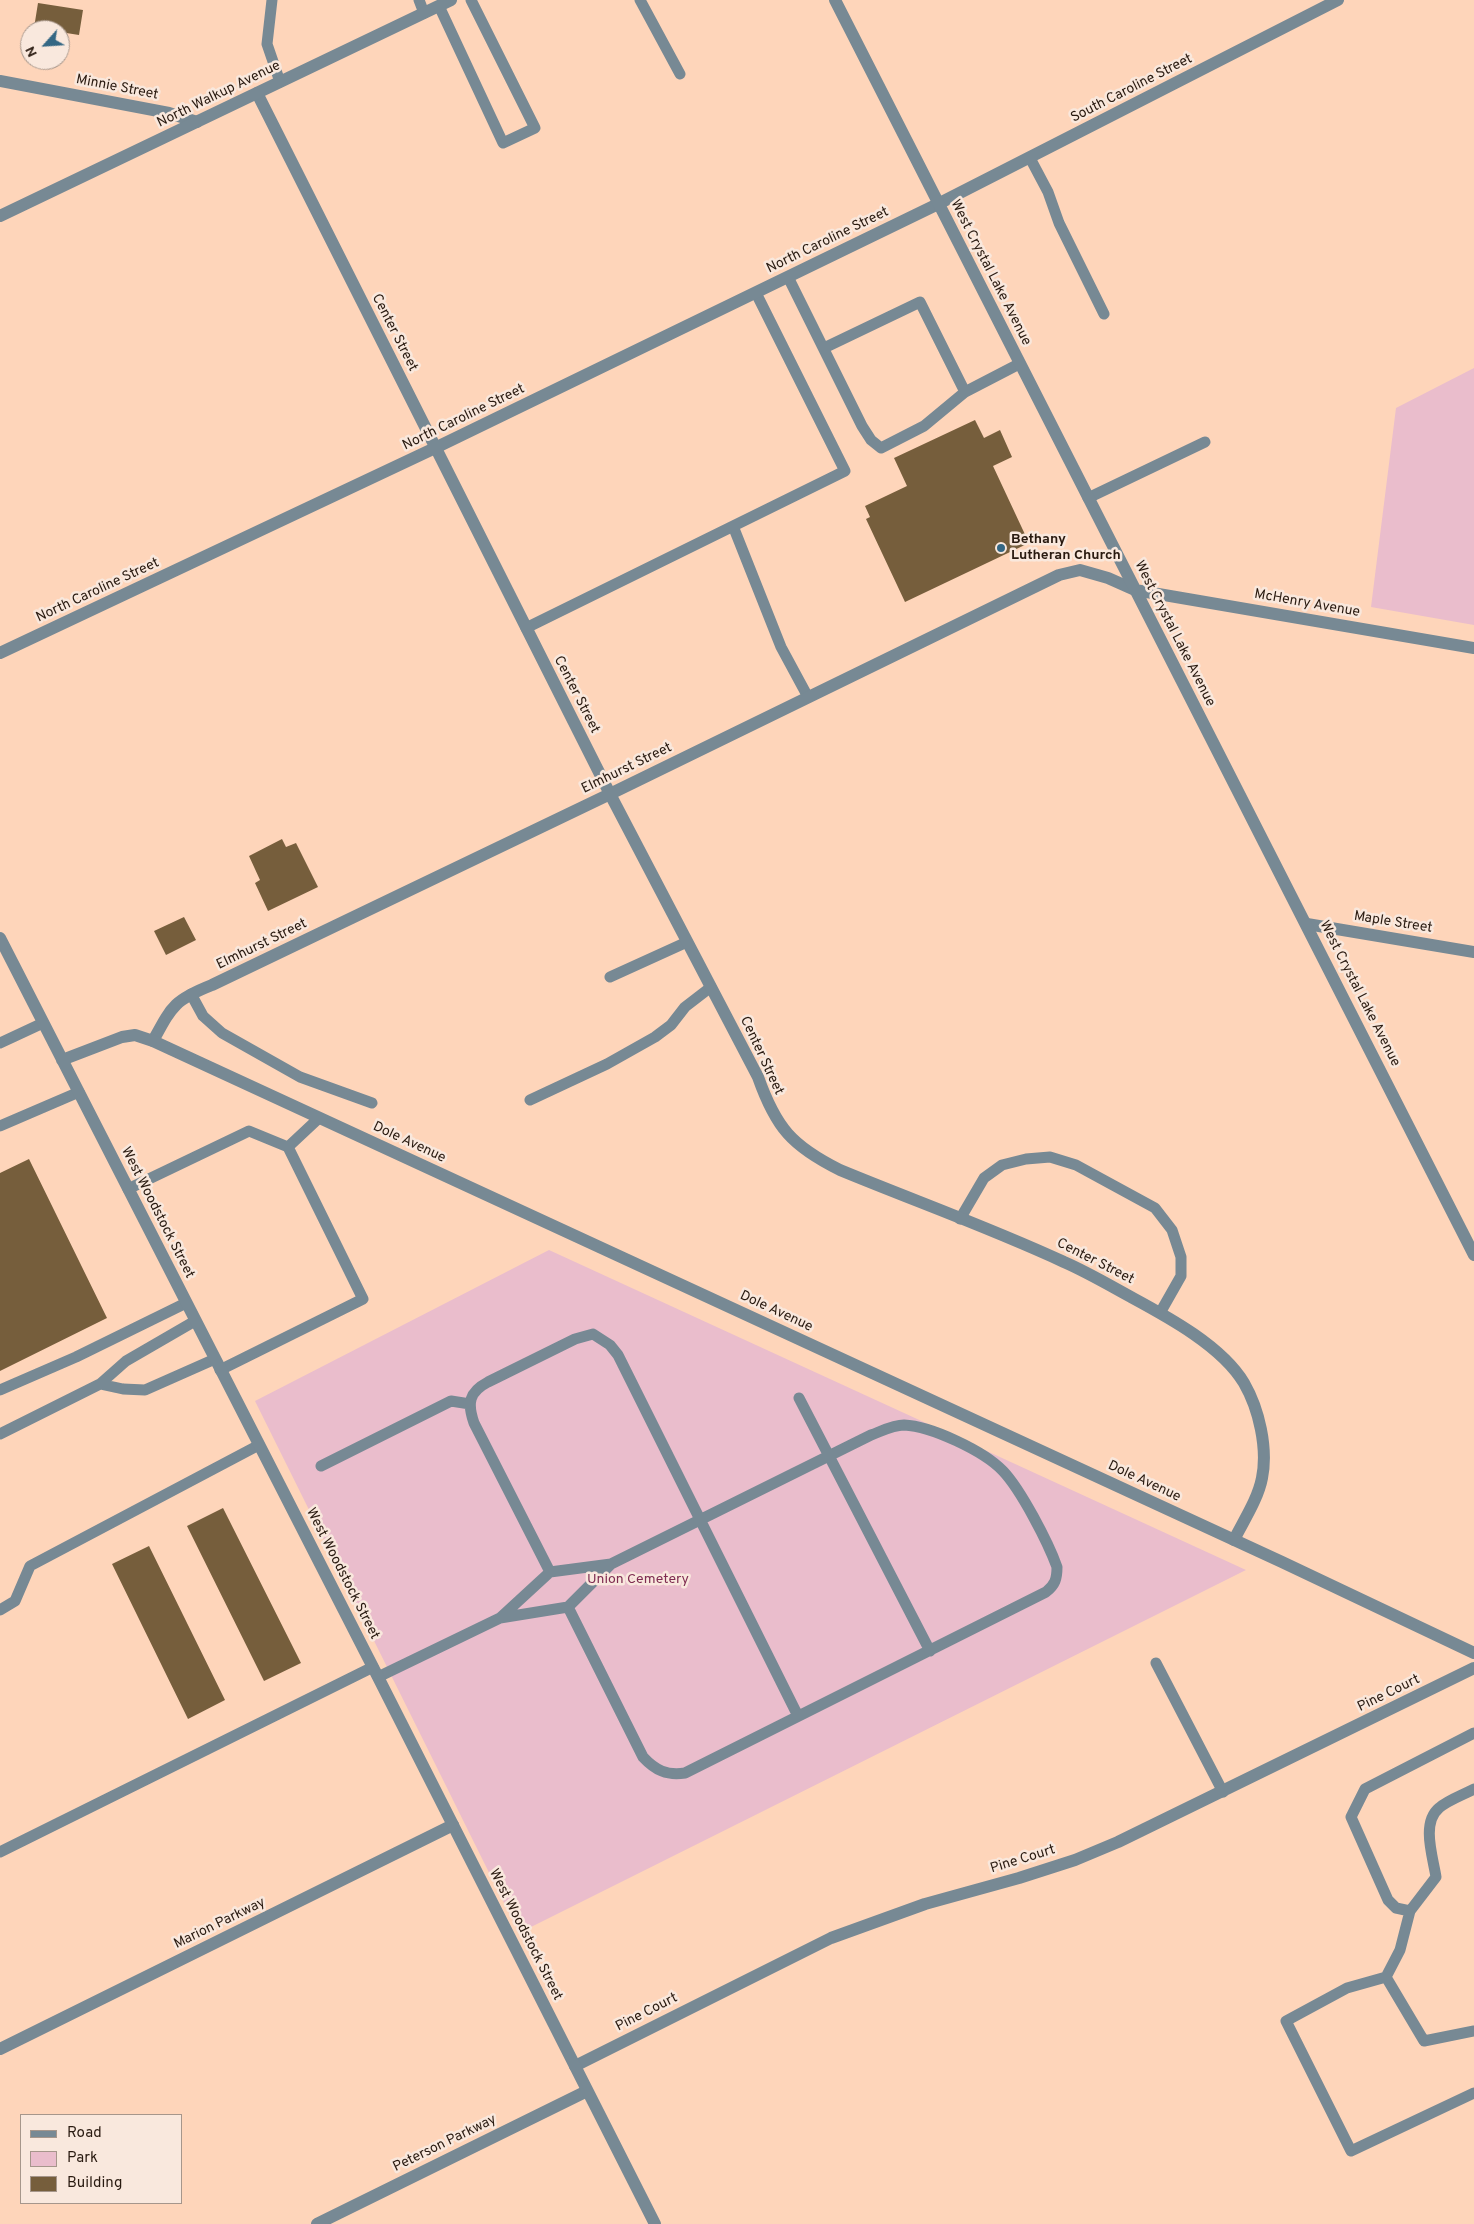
<!DOCTYPE html>
<html>
<head>
<meta charset="utf-8">
<style>
	body { margin:0 }
	#map { position:relative; width:1474px; height:2224px; overflow:hidden; background:#fed5ba; font-family:Overpass,sans-serif }
	canvas { display:block }
	.legend { position:absolute; left:20px; top:2114px; width:162px; height:90px; box-sizing:border-box; background:#f9e8dd; border:1px solid #a6968b; margin:0; padding:6px 9px; list-style:none; font-size:15px; color:#291a10 }
	.legend li { display:flex; align-items:center; gap:10px; height:25px }
	.legend b { width:25px; border:1px solid #a6968b }
	.north { position:absolute; left:20px; top:20px; width:50px; height:50px; box-sizing:border-box; background:#f9e8dd; border:1px solid #a6968b; border-radius:50%; rotate:244deg; font-size:14px; font-weight:700; line-height:20px; text-align:center; color:#291a10 }
	.north::after { content:''; display:block; margin:auto; width:18px; height:22px; background:#346784; clip-path:polygon(50% 0,100% 100%,50% 72%,0 100%) }
</style>
</head>
<body>
<div id="map">
<canvas width="1474" height="2224"></canvas>
<ul class="legend">
<li><b style="height:6px;background:#778994"></b>Road</li>
<li><b style="height:14px;background:#eabdcc"></b>Park</li>
<li><b style="height:14px;background:#765e3c"></b>Building</li>
</ul>
<div class="north">N</div>
</div>
<script>
const ctx = document.querySelector('canvas').getContext('2d');
ctx.lineJoin = 'round';
function paint(path, color) { ctx.fillStyle = color; ctx.fill(path, 'evenodd'); }
function stroke(path, color, width, dash) { ctx.strokeStyle = color; ctx.lineWidth = width; ctx.lineCap = dash ? 'butt' : 'round'; ctx.setLineDash(dash || []); ctx.stroke(path); }
function label(font, color, halo, rows, align = 'center') {
  ctx.font = font + ' Overpass,sans-serif'; ctx.lineWidth = 5; ctx.setLineDash([]); ctx.textBaseline = 'middle'; ctx.strokeStyle = halo; ctx.fillStyle = color; for (const [text, x, y, turn = 0] of rows) {
    ctx.save(); ctx.translate(x, y); ctx.rotate((+turn || 0) * Math.PI / 180); ctx.textAlign = isNaN(turn) ? turn : align; if (halo) ctx.strokeText(text, 0, 0); ctx.fillText(text, 0, 0); ctx.restore();
  }
}
const green = new Path2D(`
	M1474 368V625L1371 607 1396 408Z
	M549 1250 1246 1570 519 1933 255 1401Z`);
const building = new Path2D(`
	M38 3 83 10 79 35 60 32V30L34 28Z
	M975 420 984 438 1000 430 1012 457 993 466 1029 543 905 602 866 519 870 517 865 506 907 486 894 458Z
	M282 839 286 847 296 843 318 887 268 911 255 883 260 880 249 856Z
	M184 917 196 940 166 955 154 931Z
	M29 1159 107 1318 0 1371V1173Z
	M223 1508 301 1663 264 1681 187 1526Z
	M149 1546 225 1700 188 1719 112 1564Z`);
const service = new Path2D(`
	M272 0 267 44 280 82
	M419 0 424 13
	M640 0 680 74
	M439 6 503 143 535 128 471 0
	M1030 158 1048 192 1059 223 1104 314
	M788 277 862 426 871 440 881 448 924 426 965 392 1019 364
	M824 348 920 302 965 392
	M1088 498 1205 442
	M733 526 781 647 808 697
	M526 628 845 471 756 293
	M610 977 687 942
	M191 994 203 1016 222 1033 300 1077 372 1103
	M0 1043 43 1023
	M530 1100 607 1064 655 1037 671 1025 685 1007 711 987
	M0 1126 79 1092
	M128 1189 249 1131 288 1147
	M960 1219 984 1178 1002 1165 1026 1159 1050 1157 1076 1165 1155 1208 1172 1230 1181 1257V1276L1160 1313
	M195 1321 126 1361 100 1384 123 1389 145 1390 215 1359
	M220 1370 363 1299 288 1147 319 1118
	M0 1390 76 1357 186 1303
	M799 1398 930 1651
	M0 1434 100 1384
	M321 1466 451 1401 470 1404
	M550 1572 474 1423C467 1403 469 1392 488 1382L575 1339 593 1334 610 1345 618 1355 798 1716
	M0 1610 15 1601 30 1566 259 1445
	M500 1618 568 1607 611 1564
	M1156 1663 1223 1792
	M378 1677 500 1618 550 1572 611 1564 871 1435C882 1431 893 1425 904 1425 931 1426 984 1451 1003 1471 1021 1490 1048 1542 1057 1567 1057 1579 1055 1585 1046 1592L685 1773C667 1776 655 1770 643 1757L568 1607
	M1474 1789C1463 1795 1448 1800 1439 1808 1421 1823 1433 1857 1436 1877L1410 1911 1400 1950 1386 1977 1347 1988 1286 2021 1351 2151 1474 2093
	M0 1852 373 1667
	M1410 1911 1396 1908 1388 1900 1351 1817 1365 1789 1474 1733
	M1386 1977 1424 2041 1474 2031`);
const minor = new Path2D(`
	M0 81 169 113 197 122
	M257 93 610 794 758 1077C776 1128 792 1146 840 1170 915 1201 991 1228 1064 1262 1087 1272 1109 1285 1131 1297 1168 1317 1222 1346 1244 1383 1259 1409 1268 1448 1262 1478 1258 1499 1244 1520 1234 1540
	M0 653 435 448 938 204 1338 0
	M1307 924 1474 952
	M153 1041C172 1006 174 1000 212 985L610 794 1059 575 1080 570 1108 578 1135 590
	M0 2049 453 1825
	M575 2066 831 1938 925 1904 1019 1878 1075 1860 1118 1842 1474 1668
	M317 2224 587 2091`);
const tertiary = new Path2D(`
	M835 0 1474 1255
	M0 216 451 0
	M1135 590 1474 648
	M0 938 378 1677 655 2224
	M62 1060 122 1037 135 1035 153 1041 1282 1562 1474 1653`);
const markers = [
	[1001,548,5,"#346784"]
];
const streetNames = [
	["Minnie Street",117,88,11],
	["South Caroline Street",1132,89,-27],
	["North Walkup Avenue",219,95,-26],
	["North Caroline Street",828,241,-26],
	["West Crystal Lake Avenue",990,273,63],
	["Center Street",394,333,63],
	["North Caroline Street",464,418,-26],
	["North Caroline Street",98,591,-25],
	["McHenry Avenue",1307,604,10],
	["West Crystal Lake Avenue",1174,634,63],
	["Center Street",576,695,63],
	["Elmhurst Street",627,769,-26],
	["Maple Street",1393,923,9],
	["Elmhurst Street",262,945,-26],
	["West Crystal Lake Avenue",1359,994,63],
	["Center Street",761,1056,65],
	["Dole Avenue",409,1143,25],
	["West Woodstock Street",157,1213,63],
	["Center Street",1095,1262,27],
	["Dole Avenue",776,1312,25],
	["Dole Avenue",1144,1482,25],
	["West Woodstock Street",342,1574,63],
	["Pine Court",1389,1694,-26],
	["Pine Court",1023,1860,-17],
	["Marion Parkway",220,1924,-26],
	["West Woodstock Street",525,1935,63],
	["Pine Court",647,2013,-27],
	["Peterson Parkway",445,2144,-26]
];
const poiNames = [
	["Bethany",1011,540],
	["Lutheran Church",1011,556]
];
const parkNames = [
	["Union Cemetery",638,1580]
];
paint(green, '#eabdcc');
paint(building, '#765e3c');
stroke(service, '#778994', 11);
stroke(minor, '#778994', 12);
stroke(tertiary, '#778994', 12);
for (const [x, y, r, color] of markers) { const dot = new Path2D(); dot.arc(x, y, r, 0, 2 * Math.PI); ctx.fillStyle = color; ctx.fill(dot); stroke(dot, '#f9e8dd', 2); }
label('14px', '#291a10', '#f9e8dd', streetNames);
label('bold 14px', '#291a10', '#f9e8dd', poiNames, 'left');
label('14px', '#7f2c51', '#f9e8dd', parkNames);
</script>
</body>
</html>
